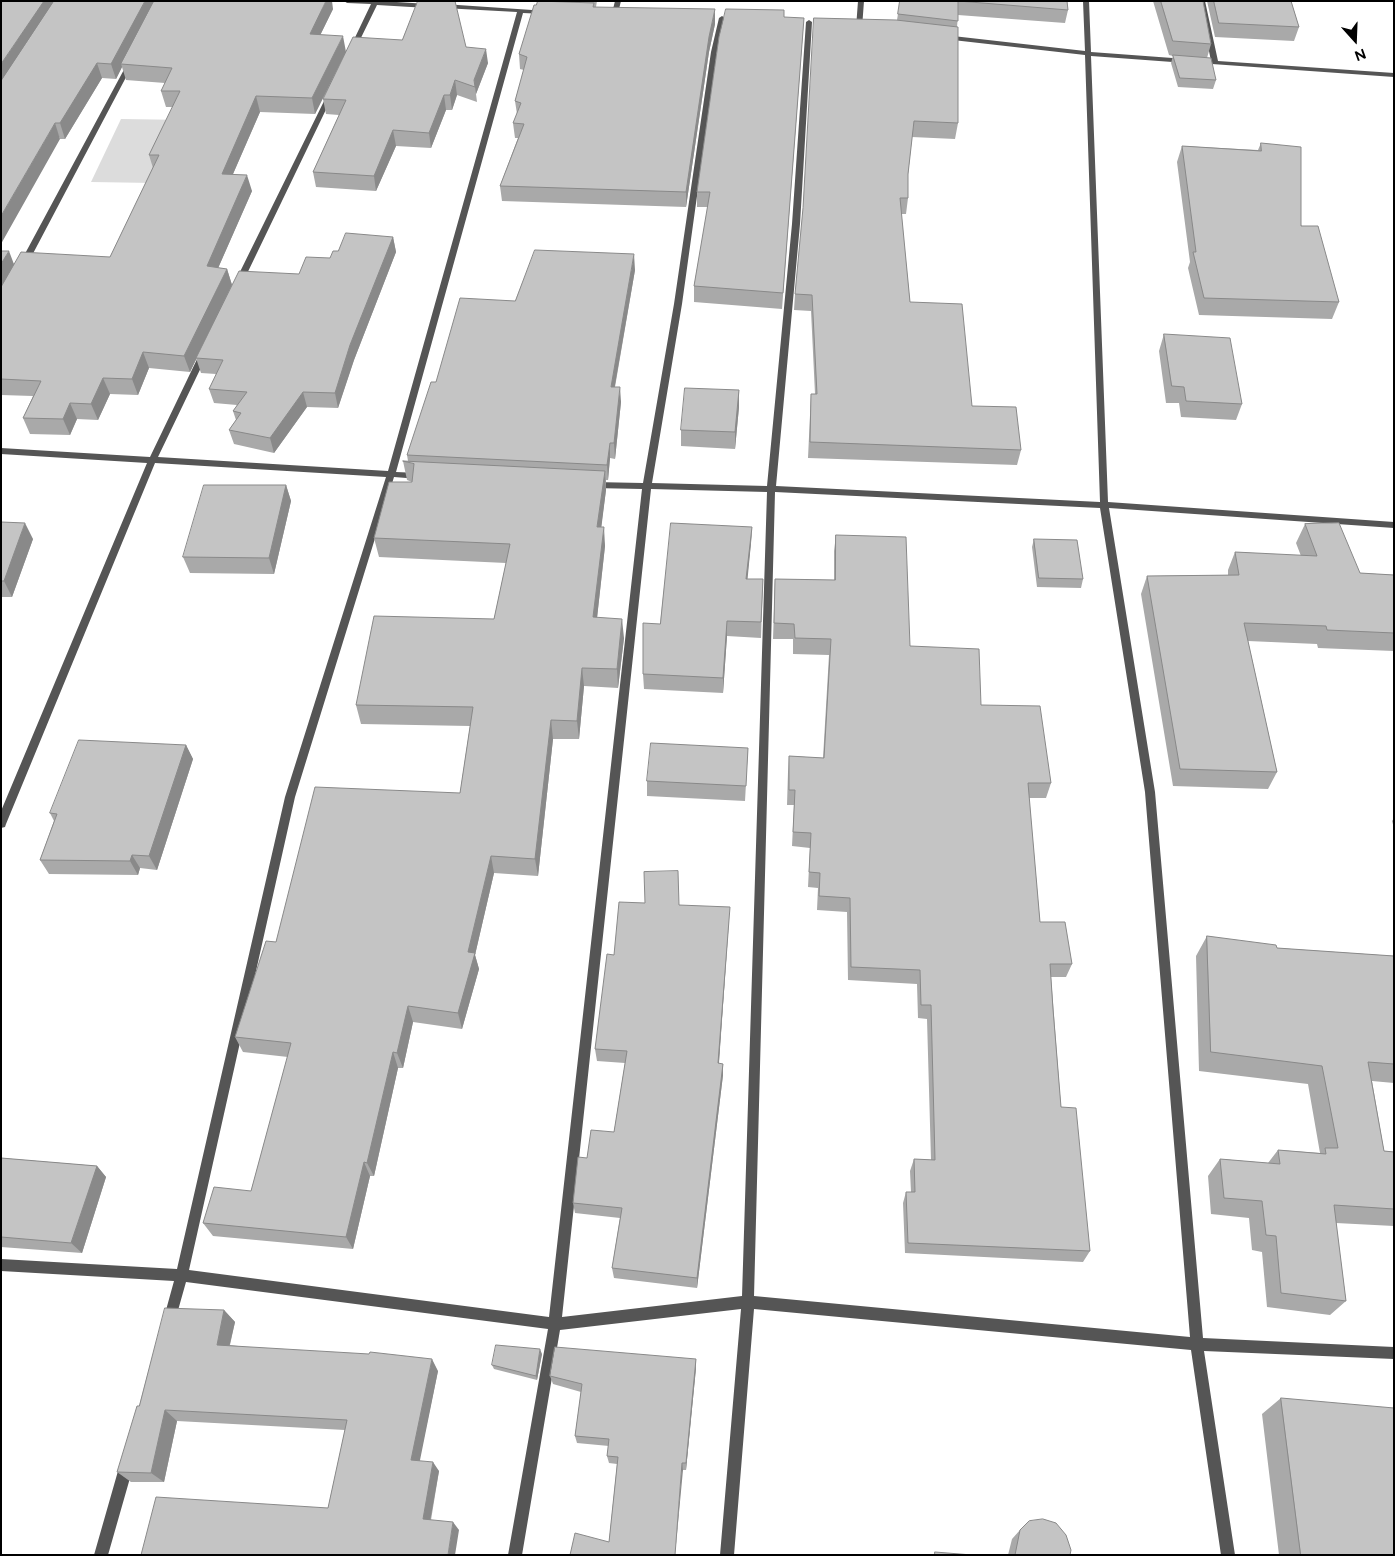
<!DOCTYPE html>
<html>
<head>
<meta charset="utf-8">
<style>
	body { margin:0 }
	#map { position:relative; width:1395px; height:1556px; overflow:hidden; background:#fff; font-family:Figtree,sans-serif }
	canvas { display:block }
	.frame { position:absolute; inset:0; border:2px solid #000; pointer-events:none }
	.north { position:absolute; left:1330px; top:15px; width:50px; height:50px; -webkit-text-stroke:4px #fff; paint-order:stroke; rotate:160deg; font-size:14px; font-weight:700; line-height:20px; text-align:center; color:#000 }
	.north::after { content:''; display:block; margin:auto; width:18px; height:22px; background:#000; clip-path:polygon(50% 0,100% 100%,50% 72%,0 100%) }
</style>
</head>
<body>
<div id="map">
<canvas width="1395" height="1556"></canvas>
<div class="frame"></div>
<div class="north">N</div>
</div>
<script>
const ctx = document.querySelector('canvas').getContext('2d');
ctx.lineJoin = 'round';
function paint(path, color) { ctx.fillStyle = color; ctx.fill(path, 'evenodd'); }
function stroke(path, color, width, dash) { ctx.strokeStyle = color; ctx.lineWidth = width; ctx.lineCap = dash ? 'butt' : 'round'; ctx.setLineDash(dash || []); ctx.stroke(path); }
const green = new Path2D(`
	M121 119 189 120 154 183 91 182Z`);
const minor = new Path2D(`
	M344 1H381L428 4 431 6 428 8 377 5 356 48 353 50 350 48 371 4 347 3Z
	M615 1H621L618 13 615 15 612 13Z
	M858 1H864L862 28 859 30 856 28Z
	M1083 1H1089L1091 52 1186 59 1189 61 1186 63 1091 56 1108 502 1394 522V528L1109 508 1155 792 1203 1338 1394 1347V1359L1204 1351 1235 1555H1221L1191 1350 754 1309 734 1555H720L741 1309 560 1330 522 1555H508L548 1329 186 1282 175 1321 173 1325 169 1327 165 1325 163 1321 174 1281 1 1271V1259L177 1269 285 797 386 477 155 463 6 824 5 827 1 828V811L147 463 1 454V448L150 457 200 353 204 350 208 353 158 457 388 471 517 12 443 8 440 6 443 4 547 11 548 12 545 14 523 13 396 472 419 473 423 476 419 479 394 477 295 797 189 1270 549 1317 642 489 593 488 589 485 593 482 643 483 674 304 711 52 719 18 722 16 725 18 717 52 682 304 652 483 767 486 792 224 806 22 809 20 812 22 800 224 776 486 1100 502 1085 55 944 39 941 37 944 35 1085 51ZM651 489 767 492 742 1296 562 1317ZM775 492 1100 508 1145 792 1190 1337 754 1296Z
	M1199 1H1205L1218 61 1394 73V77L1198 63V61H1211Z
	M130 62 133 64 28 263 24 265H21L20 263 127 64Z
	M330 93 333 95 243 282 242 284H236L235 282 327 95Z
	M127 1457 132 1459 134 1464 108 1555H94L120 1464 122 1459Z`);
const wall = new Path2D(`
	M1 1 333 9 320 35 346 52 315 114 260 112 233 174 252 191 218 268 227 269 232 285 190 372 149 368 138 395 110 394 98 420 77 419 70 435 30 434 23 418 33 396 1 395V251L14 264 110 257 153 168 149 155 173 107H166L161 91 165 83 126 80 122 67 116 79 102 78 65 139H60Z
	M538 1H597L596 7 715 24 709 52 686 207 502 201 500 186 518 138H515L513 123 517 114 515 101 524 70 520 69 519 54Z
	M900 1H1067L1068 10 1065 23 958 15 957 27 958 123 955 139 912 137 908 175V198L906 214H901L910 302 972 406 1021 450 1017 465 808 458 811 394H815L811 311 794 310 795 294 897 20Z
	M1153 1H1203L1211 44 1207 58 1216 80 1213 89 1178 87 1171 63 1173 56 1169 55Z
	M1207 1H1291L1299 27 1294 41 1215 37Z
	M784 18H804L782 309 694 302V286L708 207H697V192Z
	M466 47 488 63 476 94 477 102 457 95 452 110H446L431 148 396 146 376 191 316 187 313 172 339 115 326 114 323 99Z
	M1261 143 1339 302 1332 319 1199 315 1188 268 1190 262 1177 162 1182 146 1258 150Z
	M393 237 396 252 354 360 338 408 307 407 274 453 234 444 229 430 236 420 233 411 237 405 214 403 209 389 216 374 201 373 196 358 299 274 330 258 338 251Z
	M635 270 615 387 621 402 615 459 610 458 608 480H606V490L601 527 605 546 597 618 624 638 618 688 584 686 579 739H553L538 876 494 873 475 955 479 969 462 1029 413 1022 403 1068H398L374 1176H370L353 1249 213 1236 203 1223 251 1191 288 1057 243 1052 235 1037 276 942 460 793 470 726 361 724 356 705 494 619 506 563 379 557 374 538 412 482 407 480 403 461H408L407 455 436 382 515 301Z
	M1164 334 1242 404 1236 420 1181 417 1179 403H1166L1159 351Z
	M739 390V407L735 449 681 446V430Z
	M286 485 291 501 274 574 190 573 183 557Z
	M1 522 33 539 12 597H1Z
	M1305 524 1360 573 1394 575V651L1318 648 1317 644 1248 641 1277 772 1268 789 1173 786 1141 594 1147 576 1228 575V570L1235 552 1301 556 1296 543Z
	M752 527 751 543 747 579H763L761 638 727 636 723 693 644 689 643 674 660 624Z
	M836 535 910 646 981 705 1051 783 1046 798H1029L1040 922 1072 964 1066 977H1051L1061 1107 1090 1251 1083 1262 905 1253 903 1203 906 1192H911L910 1171 914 1159 931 1160 927 1019 918 1018 917 984 848 980 847 912 817 910 818 888 808 887 810 848 792 846 794 805H787L788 772 789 756 823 758 829 655 793 654V639H773L775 579 834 580V551Z
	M1034 539 1083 579 1081 588 1037 587 1032 547Z
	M186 745 193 759 157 870 140 868 138 875 49 874 40 860 54 821 50 813Z
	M748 748 745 801 647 796V781Z
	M1394 818V828L1392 821Z
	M679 905 729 920 719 1063 723 1064V1075L697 1288 614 1278 612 1268 620 1218 575 1213 573 1203 587 1158 614 1132 625 1063 597 1061 595 1049 614 955Z
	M1207 936 1277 948 1394 956V1083L1372 1081 1384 1151 1394 1152V1226L1336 1223 1346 1301 1330 1315 1267 1307 1262 1252 1252 1250 1249 1218 1211 1214 1208 1176 1220 1159 1268 1163 1278 1150 1320 1153 1308 1084 1199 1071 1196 956Z
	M1 1158 97 1166 106 1177 82 1253 1 1247Z
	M224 1310 235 1322 230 1345 438 1371 419 1461 439 1471 431 1520 459 1530 328 1508 345 1430 177 1421 164 1482H131L117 1472Z
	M542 1354 537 1380 494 1369 492 1365Z
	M696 1359V1368L686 1470H683L609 1542 617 1464 609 1463 607 1456 609 1446 577 1443 575 1436 581 1392 553 1384 550 1376Z
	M1281 1398 1394 1555H1279L1262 1414Z
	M1020 1530 1070 1555H1008L1012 1539Z`);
const shadedWall = new Path2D(`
	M44 1H60L1 89V64Z
	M145 1H158L121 64 122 67 116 79 111 64Z
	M326 1H332L333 9 313 50 310 34Z
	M715 9V24L709 52 686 207V192L709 37Z
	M343 36 346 52 315 114 312 98Z
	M486 49 488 63 476 94 474 80Z
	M97 63 102 78 65 139 60 123Z
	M455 80 457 95 452 110 450 95Z
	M444 95 446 110 431 148 429 133Z
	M256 96 260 112 226 190 222 174Z
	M55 123 60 139 1 244V216Z
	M393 130 396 146 376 191 374 176Z
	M247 175 252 191 212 282 207 266Z
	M393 237 396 252 354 360 338 408 335 393 350 345Z
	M9 251 15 267 1 294V264Z
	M634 254 635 270 612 402 611 387Z
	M227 269 232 285 190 372 184 356Z
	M143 352 149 368 138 395 132 379Z
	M103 378 110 394 98 420 91 404Z
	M620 387 621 402 615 459 614 443Z
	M739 390V407L735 449V432Z
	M303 392 307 407 274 453 270 438Z
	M70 403 77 419 70 435 63 419Z
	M610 443V458L608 480 607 465Z
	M605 471 606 490 599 546 597 527Z
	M286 485 291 501 274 574 269 558Z
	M25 523 33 539 12 597 4 581Z
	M604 527 605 546 595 636 593 617Z
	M752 527 751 543 746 595V579Z
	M622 619 624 638 618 688 617 669Z
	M727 621V636L723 693V678Z
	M582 668 584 686 579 739 577 721Z
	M551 720 553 739 538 876 535 859Z
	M186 745 193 759 157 870 149 856Z
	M132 855 140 868 138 875 130 861Z
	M491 856 494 873 475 955 479 969 462 1029 458 1013 468 952Z
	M730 907 729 920 718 1075V1063Z
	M408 1006 413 1022 403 1068 397 1053Z
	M393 1052 398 1068 374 1176 367 1163Z
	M723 1064V1075L697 1288V1278Z
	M364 1162 370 1176 353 1249 346 1237Z
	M97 1166 106 1177 82 1253 71 1243Z
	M224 1310 235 1322 227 1356 217 1345Z
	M540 1349 542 1354 537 1380 536 1376Z
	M432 1359 438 1371 418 1470 411 1460Z
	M696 1359V1368L686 1470V1463Z
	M165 1410 177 1421 164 1482 151 1473Z
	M433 1462 439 1471 429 1527 423 1519Z
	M682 1463 683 1470 675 1555Z
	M453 1522 459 1530 455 1555H448Z`);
const building = new Path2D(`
	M1 1H44L1 64Z
	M54 1H145L111 64 97 63 60 123H55L1 216V81Z
	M154 1H326L310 34 343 36 312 98 256 96 222 174 247 175 207 266 227 269 184 356 143 352 132 379 103 378 91 404 70 403 63 419 23 418 41 381 1 379V287L21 252 110 257 159 155H149L180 91H161L172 68 121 64Z
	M418 1H455L466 47 486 49 474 80 475 87 455 80 450 95H444L429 133 393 130 374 176 313 172 346 100 323 99 353 37 402 40Z
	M538 1 594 3 593 7 715 9 709 37 686 192 500 186 524 124 513 123 521 103 515 101 527 57 519 54 534 5H536Z
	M900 1H1067L1068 10 958 1V21L898 14Z
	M1161 1H1203L1211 44 1173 41Z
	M1214 1H1291L1299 27 1219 23Z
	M726 9 784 10V17L804 18 783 293 694 286 710 192H697L719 37Z
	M814 18 896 20 958 27V123L914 121 908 174V198H900L910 302 962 304 972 406 1016 407 1021 450 810 442 811 394H817L812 295 795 294 803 208Z
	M1173 55 1211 58 1216 80 1180 78Z
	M1261 143 1301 147V226H1318L1339 302 1204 298 1193 252H1196L1182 146 1261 151Z
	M346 233 393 237 350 345 335 393 303 392 270 438 229 430 241 413 233 411 247 392 209 389 223 360 196 358 239 271 299 274 306 257 330 258 333 251H338Z
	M535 250 634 254 611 387H620L614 443H610L607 465 407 455 431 382H436L460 298 515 301Z
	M1 251H9L1 264Z
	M1164 334 1230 338 1242 404 1186 401 1184 387 1172 386Z
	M685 388 739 390 735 432 681 430Z
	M403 461 605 471 597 527H604L593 617 622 619 617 669 582 668 577 721 551 720 535 859 491 856 468 952 475 953 458 1013 408 1006 397 1053 393 1052 367 1163 364 1162 346 1237 203 1223 214 1187 251 1191 291 1043 235 1037 266 941 276 942 315 787 460 793 473 707 356 705 374 616 494 619 510 544 374 538 389 482H412L414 464Z
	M204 485H286L269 558 183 557Z
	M1 522 25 523 4 581H1Z
	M671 523 752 527 746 579H763L761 622 727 621 723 678 643 674V623L660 624Z
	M1339 523 1360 573 1394 575V633L1327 630 1326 626 1244 623 1277 772 1180 769 1147 576 1239 575 1235 552 1317 556 1305 524Z
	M836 535 906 537 910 646 979 649 981 705 1040 706 1051 783H1028L1040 922H1065L1072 964H1050L1053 1009 1061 1107 1076 1108 1090 1251 908 1243 906 1192H915L914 1159 935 1160 931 1005H921L920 970 851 967 850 898 819 896 820 873 809 872 811 833 793 832 795 790H789V756L824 758 831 639 795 638 794 624 774 623 775 579 835 580Z
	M1034 539 1077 540 1083 579 1039 578Z
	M79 740 186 745 149 856 132 855 130 861 40 860 57 814 50 813Z
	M651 743 748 748 746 786 647 781Z
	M678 871 679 905 730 907 718 1063 723 1064 697 1278 612 1268 622 1208 573 1203 578 1157 587 1158 591 1130 614 1132 627 1051 595 1049 607 954 614 955 619 902 645 903 644 872Z
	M1207 936 1276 945 1277 948 1394 956V1064L1368 1062 1384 1151 1394 1152V1209L1334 1205 1346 1301 1281 1293 1276 1236 1266 1235 1262 1201 1224 1198 1220 1159 1280 1164 1278 1150 1326 1154 1325 1148H1338L1322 1066 1211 1052Z
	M1 1158 97 1166 71 1243 1 1237Z
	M165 1308 224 1310 217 1345 369 1354 370 1352 432 1359 411 1460 433 1462 423 1519 453 1522 448 1555H141L156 1497 328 1508 347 1420 165 1410 151 1473 117 1472 137 1406H139Z
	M496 1345 540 1349 536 1376 492 1365Z
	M555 1347 696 1359 686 1463H682L675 1555H570L575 1533 609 1542 618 1457 607 1456 609 1439 575 1436 582 1384 550 1376Z
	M1281 1398 1394 1408V1555H1301Z
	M1043 1519 1056 1523 1066 1535 1071 1550 1070 1555H1015L1020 1530 1029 1521Z
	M935 1552 972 1555H935Z`);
paint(green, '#dcdcdc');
paint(minor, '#555');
paint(wall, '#a9a9a9');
paint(shadedWall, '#898989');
paint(building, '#c4c4c4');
stroke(building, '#898989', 1);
</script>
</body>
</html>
